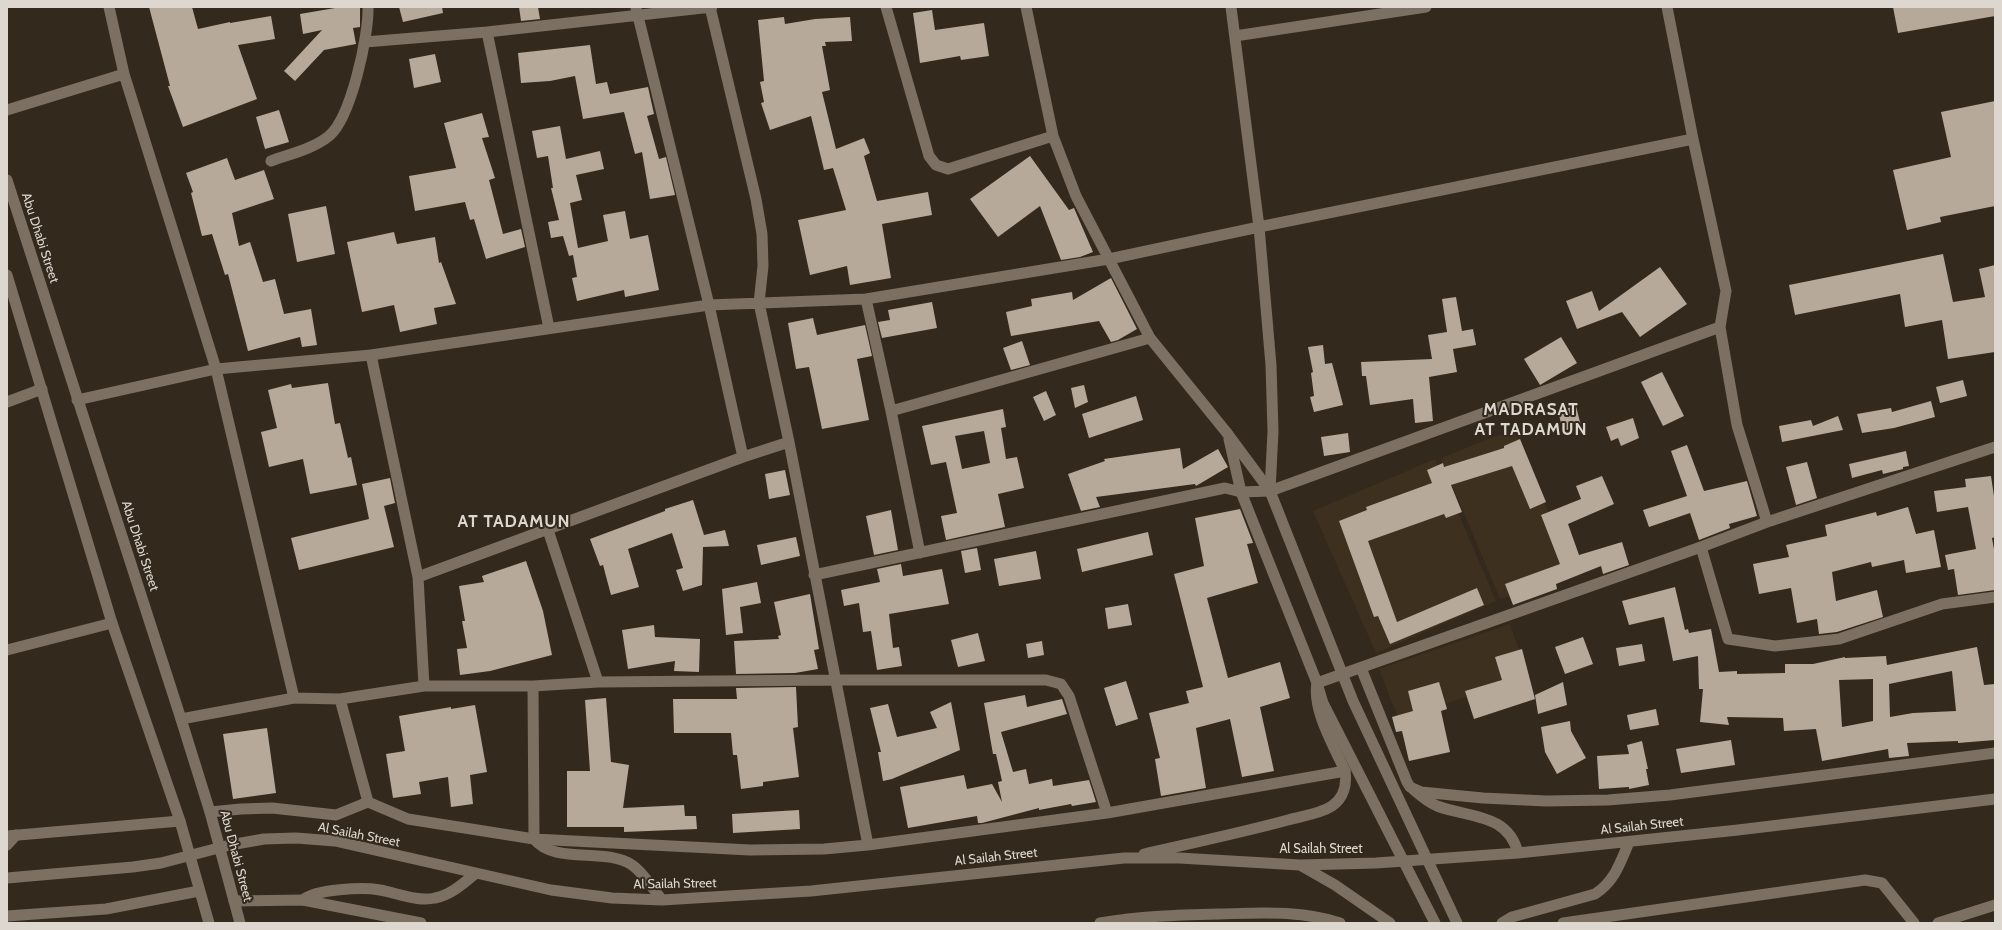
<!DOCTYPE html>
<html>
<head>
<meta charset="utf-8">
<style>
	body { margin:0 }
	#map { position:relative; width:2002px; height:930px; overflow:hidden; background:#33291d; font-family:Cabin,sans-serif }
	canvas { display:block }
	.frame { position:absolute; inset:0; border:8px solid #ddd7cf; pointer-events:none }
</style>
</head>
<body>
<div id="map">
<canvas width="2002" height="930"></canvas>
<div class="frame"></div>
</div>
<script>
const ctx = document.querySelector('canvas').getContext('2d');
ctx.lineJoin = 'round';
function paint(path, color) { ctx.fillStyle = color; ctx.fill(path, 'evenodd'); }
function stroke(path, color, width, dash) { ctx.strokeStyle = color; ctx.lineWidth = width; ctx.lineCap = dash ? 'butt' : 'round'; ctx.setLineDash(dash || []); ctx.stroke(path); }
function label(font, color, halo, rows, align = 'center') {
  ctx.font = font + ' Cabin,sans-serif'; ctx.lineWidth = 4; ctx.setLineDash([]); ctx.textBaseline = 'middle'; ctx.strokeStyle = halo; ctx.fillStyle = color; for (const [text, x, y, turn = 0] of rows) {
    ctx.save(); ctx.translate(x, y); ctx.rotate((+turn || 0) * Math.PI / 180); ctx.textAlign = isNaN(turn) ? turn : align; if (halo) ctx.strokeText(text, 0, 0); ctx.fillText(text, 0, 0); ctx.restore();
  }
}
const built = new Path2D(`
	M1514 429 1575 576 1500 599 1441 458Z
	M1435 459 1496 601 1376 653 1313 511Z
	M1510 624 1528 675 1399 720 1379 669Z`);
const building = new Path2D(`
	M149 7H192L198 29 230 22V23L271 16 275 39 238 45 257 99 183 127 168 86H170Z
	M341 7H360V27L353 28 356 44 324 50 295 81 284 71 322 30 303 34 300 14Z
	M399 7H442L443 13 403 22Z
	M519 7H538L540 19 521 21Z
	M1893 7H1995V16L1898 33Z
	M932 10 935 30 984 23 989 56 961 60 960 56 920 63 913 13Z
	M784 17 785 24 815 19 850 17 852 41 825 42 826 46H822L830 90 822 92 836 149 864 138 870 153 864 156 877 201 928 192 932 215 882 224 891 278 850 285 847 266 810 275 798 220 846 210 833 168 824 170 811 116 770 130 761 103 764 102 760 82 764 81 758 20Z
	M590 45 596 84 607 82 610 94 648 87 654 114 647 116 659 159 666 157 675 195 650 199 642 152 635 154 624 112 583 119 575 76 550 81 521 83 518 53Z
	M435 54 441 82 414 88 409 59Z
	M1995 101V206L1940 217 1941 222 1907 230 1893 170 1951 157 1941 112Z
	M279 110 289 142 265 149 256 117Z
	M482 113 489 137 482 138 495 178 489 180 503 234 521 229 525 247 486 259 474 219 470 220 465 202 415 211 409 176 456 168 444 123Z
	M560 126 566 159 600 151 604 169 576 175 582 200 570 203 578 248 608 241 603 215 625 211 630 239 648 235 659 290 625 297 624 290 577 301 572 278 577 277 573 255 569 256 563 236 551 238 548 222 559 220 551 188H553L548 156 537 158 532 131Z
	M1030 156 1069 210 1074 208 1093 252 1080 257 1061 260 1040 206 998 237 970 199Z
	M227 158 235 180 264 170 274 199 232 213 239 246 250 242 263 282 275 279 284 314 311 309 317 345 302 347 300 337 248 351 228 274 225 275 212 234 202 236 191 193 193 192 186 173Z
	M326 206 335 254 297 262 288 214Z
	M394 232 397 244 435 237 439 263 441 262 456 304 434 308 437 324 400 332 394 305 362 312 347 242Z
	M1943 254 1953 302 1985 297 1979 269 1995 265V352L1948 359 1942 320 1905 327 1900 294 1795 315 1789 285Z
	M1660 267 1687 304 1640 337 1622 312 1577 329 1566 301 1592 291 1599 311Z
	M1111 278 1137 329 1118 340 1111 342 1099 321 1011 336 1006 312 1032 306 1031 299 1072 292 1073 300Z
	M1456 297 1462 331 1473 329 1476 345 1453 349 1457 372 1429 377 1433 421 1415 423 1413 399 1370 405 1366 376H1362L1361 362 1432 359 1428 335 1447 332 1442 299Z
	M932 302 937 328 882 338 878 322 890 320 888 310Z
	M813 318 817 335 865 325 872 356 857 359 869 420 822 429 809 367 796 369 788 323Z
	M1561 337 1577 363 1540 385 1524 359Z
	M1022 341 1030 365 1011 370 1003 348Z
	M1323 345 1325 364 1332 363 1343 405 1314 412 1310 397 1314 396 1311 373 1313 372 1308 347Z
	M1662 372 1684 416 1663 426 1641 382Z
	M1963 380 1967 396 1940 403 1936 387Z
	M328 383 335 424 340 423 348 458 351 457 357 485 310 494 303 459 269 467 261 432 277 428 268 390 291 384 292 388Z
	M1084 385 1088 402 1075 408 1071 388Z
	M1046 391 1056 415 1044 421 1033 397Z
	M1136 396 1143 420 1089 438 1082 414Z
	M1931 401 1935 417 1894 428 1862 433 1857 414 1891 408 1892 412Z
	M1576 406 1581 426 1563 431 1558 411Z
	M1003 409 1006 427 1001 428 1006 459 1017 457 1024 488 998 494 1005 527 946 540 941 516 957 513 946 462 931 465 922 426ZM984 431 990 463 962 469 955 436Z
	M1838 416 1843 430 1782 442 1779 426 1811 420 1813 426Z
	M1633 418 1639 438 1621 446 1618 438 1611 441 1606 427Z
	M1348 433 1350 452 1324 456 1321 437Z
	M1520 439 1546 502 1530 509 1512 466 1451 485 1462 512 1446 518 1444 514 1368 541 1397 622 1477 588 1484 605 1390 644 1378 616 1374 617 1339 521 1367 510 1366 507 1432 483 1427 470 1443 463 1444 467 1504 448V446Z
	M1687 445 1704 491 1747 481 1757 516 1729 524 1730 528 1699 540 1690 513 1649 527 1643 510 1687 496 1671 451Z
	M1180 448 1183 469 1218 449 1228 467 1196 486 1195 484 1096 497 1100 507 1081 511 1068 474 1105 461 1104 459Z
	M1906 451 1909 466 1903 467V469L1883 474 1882 470 1852 478 1849 464Z
	M1807 462 1817 498 1796 505 1786 467Z
	M785 470 790 495 769 499 765 474Z
	M1602 476 1614 504 1568 524 1579 555 1622 542 1629 565 1603 574 1601 566 1556 584 1557 589 1513 605 1505 584 1560 564 1541 515 1581 499 1576 486Z
	M1991 476 1995 503V537L1992 538 1995 555V590L1958 595 1954 569 1948 570 1945 555 1976 549 1968 507 1937 512 1934 491 1966 487 1965 479Z
	M390 478 395 503 384 506 394 547 299 570 291 538 369 519 362 484Z
	M693 500 704 535 725 530 729 546 703 547 702 585 683 591 676 570 683 568 672 533 628 549 639 587 611 595 603 565 600 566 590 539 665 511V509Z
	M1908 507 1916 534 1934 530 1941 567 1906 573 1904 560 1872 567 1871 562 1832 572 1836 601 1877 590 1883 617 1837 632 1819 634 1817 619 1797 623 1791 588 1759 594 1753 564 1789 557 1786 545 1827 536 1825 525 1876 512 1877 516Z
	M1240 509 1252 540 1253 543 1247 544 1258 583 1207 598 1228 678 1280 662 1290 698 1260 707 1274 771 1242 777 1230 719 1196 728 1206 788 1161 796 1155 759 1160 758 1149 713 1189 703 1186 691 1203 687 1174 574 1204 566 1195 518Z
	M891 510 898 550 874 555 866 516Z
	M1148 532 1153 555 1082 572 1077 549Z
	M796 537 800 556 761 565 757 545Z
	M977 548 981 570 965 573 961 551Z
	M1036 551 1041 579 999 586 994 559Z
	M526 561 543 611 552 655 490 671 460 675 457 649 467 648 462 621H465L459 586 484 582 482 576Z
	M901 564 903 576 942 569 949 604 889 614 893 648 899 647 902 666 877 670 871 631 863 632 859 603 844 606 841 590 880 582 877 569Z
	M757 582 761 603 740 607 743 633 726 635 722 589Z
	M1675 587 1685 630 1688 629 1689 633 1711 629 1719 672 1737 671V674L1785 673V664H1813L1845 657V658L1886 656 1887 665 1977 647 1984 685 1995 684V740L1958 743V741L1907 743 1909 756 1889 758 1888 749 1822 761 1816 729 1784 731 1783 718 1727 717 1729 725 1700 722 1703 689H1699L1698 656 1673 661 1664 617 1629 625 1622 601ZM1952 671 1956 711 1913 713 1890 717 1889 684ZM1873 679V721L1842 727 1839 680Z
	M810 594 819 649 814 650 818 669 795 673 736 674 734 641 779 639 778 636 781 635 774 602Z
	M1128 604 1132 625 1108 629 1105 608Z
	M654 625 655 637 700 639 699 672 674 671 675 661 628 669 622 630Z
	M978 633 985 661 958 667 951 640Z
	M1583 637 1593 664 1565 674 1555 647Z
	M1042 641 1044 655 1028 658 1026 644Z
	M1642 644 1645 661 1619 666 1616 648Z
	M1522 649 1535 699 1474 719 1465 691 1502 680 1495 657Z
	M1126 681 1138 719 1116 726 1104 688Z
	M1439 682 1447 709 1441 711 1450 752 1409 761 1402 731 1396 732 1392 717 1413 711 1408 691Z
	M1563 682 1567 705 1538 714 1535 695Z
	M796 687 798 727 793 728 799 777 763 782V786L741 789 737 755H733L731 733H674L673 699H737L736 688Z
	M1025 695 1027 707 1062 699 1067 714 1001 732 1013 772 1026 769 1029 784 1052 779 1053 786 1089 780 1096 802 1072 806 1071 804 1039 810V808L982 823H978L977 816 908 828 900 787 964 775 967 789 992 784 1002 802 998 782 1002 781 996 754H993L984 703Z
	M606 698 611 762 629 765 623 808 684 805 685 816H696L697 829 624 832V827H567V771H590L585 700Z
	M951 702 960 750 892 779 883 781 878 752H881L870 708 888 704 897 737 937 728 930 712Z
	M475 705 487 772 470 775 473 804 451 807 448 777 419 782 421 794 393 798 386 754 405 751 399 716 451 707V709Z
	M1656 709 1659 725 1630 730 1627 715Z
	M1570 721 1571 731 1586 758 1557 774 1545 752 1541 727Z
	M267 728 276 793 233 799 223 734Z
	M1731 740 1735 765 1681 773 1676 749Z
	M1642 741 1648 769H1646L1649 785 1629 789V787L1599 789 1597 756 1629 754 1627 745Z
	M799 810 800 829 733 833 732 814Z`);
const minor = new Path2D(`
	M109 7 124 74 216 369 294 698
	M710 7 756 199 762 234 763 266 759 303 789 442 868 845
	M886 7 929 156 936 165 948 169 1053 136
	M1026 7 1053 136 1076 196 1150 338 1227 433
	M1231 7 1259 227 1271 365 1273 431 1270 491
	M636 8 709 305 743 457
	M1235 36 1426 7
	M365 42 487 32
	M7 110 124 74
	M271 161C290 154 313 149 329 136 351 118 369 35 368 7
	M866 299 891 411 920 553
	M1720 327 1737 425 1767 522
	M549 328 487 32 712 7
	M371 355 418 577 743 457 789 442
	M77 400 216 369 371 355 709 305 866 299 1109 259 1259 227 1693 139
	M7 402 42 389
	M891 411 1150 338
	M548 530 598 682
	M1701 547 1728 639 1775 646 1839 639 1942 604 1995 597
	M814 575 1225 488 1241 492 1270 491 1720 327 1726 291 1693 139 1667 7
	M418 577 424 686
	M7 650 112 623
	M1361 668 1407 782 1410 787 1421 792 1483 798 1546 801 1608 800 1670 795 1995 753
	M1317 683 1701 547 1767 522 1995 447
	M533 686 534 839
	M340 699 368 802
	M181 719 294 698 340 699 424 686H533L598 682 834 680H1046L1061 684 1069 696 1107 813
	M210 812 241 809 272 808 336 815 368 802 408 819 534 839 750 850 824 849 868 845 1107 813 1345 771
	M7 836 180 821
	M234 901 303 900 421 923
	M7 916 106 909 199 891
	M1100 923C1139 916 1179 915 1219 914 1259 913 1301 910 1340 923
	M1563 923 1865 880 1882 883 1914 923
	M1938 923 1995 905`);
const tertiary = new Path2D(`
	M1227 433 1270 491 1353 701 1457 923
	M1229 439 1241 492 1317 683 1323 703 1435 923`);
const secondary = new Path2D(`
	M7 180 181 719 210 812 240 923
	M7 275 112 623 180 821 209 923
	M1414 790C1421 796 1428 802 1437 806 1469 818 1508 813 1518 853
	M534 839C554 865 606 847 632 865 644 873 653 889 662 900
	M7 845 16 835
	M1144 854C1192 843 1240 833 1288 820 1302 816 1320 814 1332 806 1344 798 1347 784 1345 771 1334 746 1312 710 1317 683
	M1300 865 1335 885 1390 923
	M7 878 133 867 161 863 230 845 264 839 296 838 335 841 551 890 612 898 662 900 811 891 1124 858H1179L1300 865 1376 863 1518 853 1738 830 1995 799
	M303 900C315 889 363 887 380 890 397 893 418 902 435 898 451 895 464 883 476 873
	M1502 923 1512 917 1595 894C1615 881 1620 863 1629 842`);
const streetNames = [
	["Abu Dhabi Street",40,238,72],
	["Abu Dhabi Street",140,546,72],
	["Al Sailah Street",1642,826,-6],
	["Al Sailah Street",359,835,11],
	["Al Sailah Street",1321,849],
	["Abu Dhabi Street",236,856,75],
	["Al Sailah Street",996,857,-6],
	["Al Sailah Street",675,884,-1]
];
const districtNames = [
	["MADRASAT",1531,410],
	["AT TADAMUN",1531,430],
	["AT TADAMUN",514,522]
];
paint(built, '#3e301e');
paint(building, '#b6a99a');
stroke(minor, '#7b7062', 11);
stroke(tertiary, '#7b7062', 11);
stroke(secondary, '#7b7062', 11);
label('13px', '#ddd7cf', '#33291d', streetNames);
ctx.letterSpacing = '1px';
label('bold 17px', '#ddd7cf', '#33291d', districtNames);
ctx.letterSpacing = '0px';
</script>
</body>
</html>
